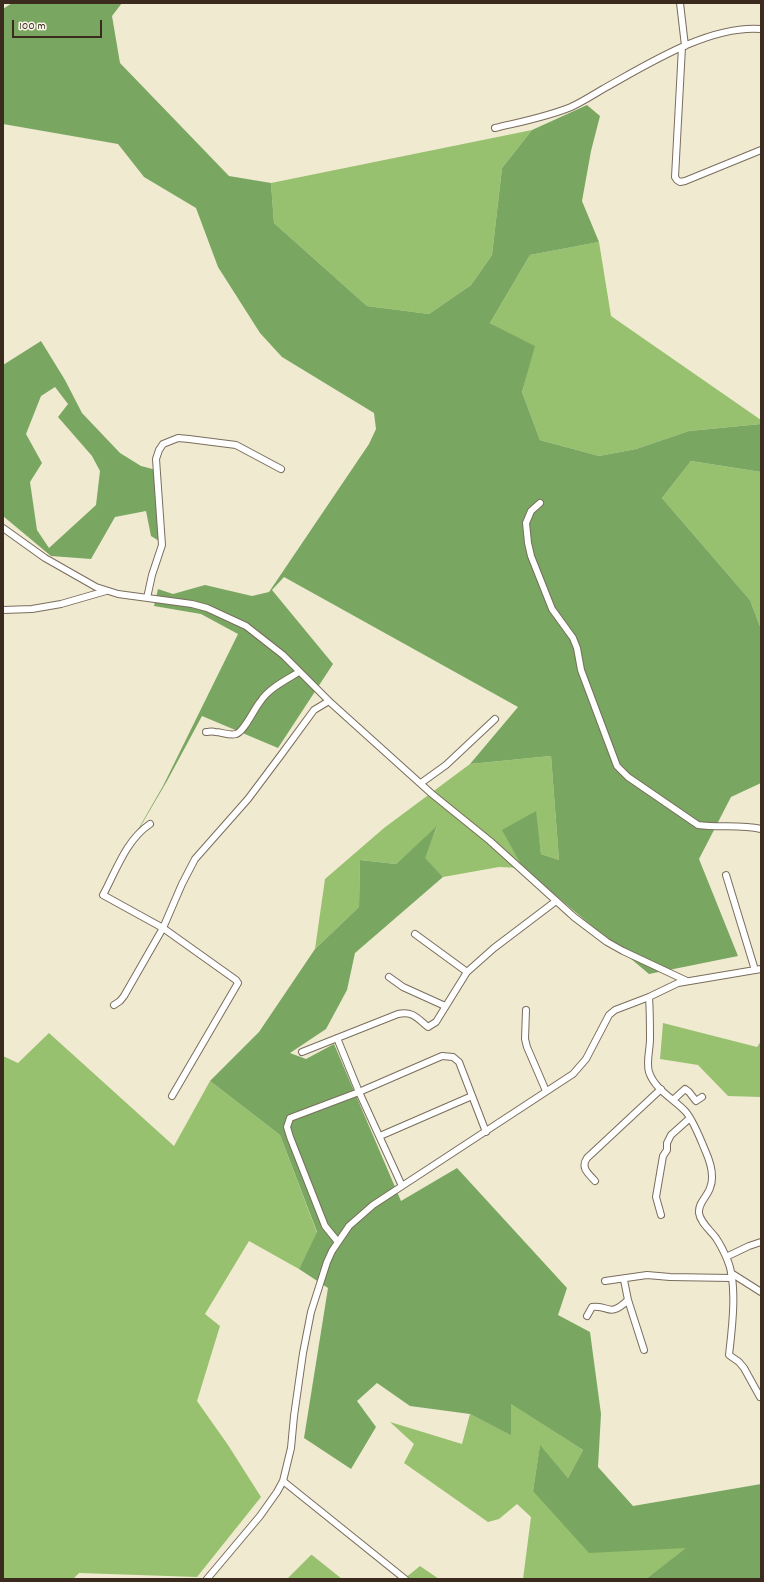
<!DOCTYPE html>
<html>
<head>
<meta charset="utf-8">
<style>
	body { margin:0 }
	#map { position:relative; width:764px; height:1582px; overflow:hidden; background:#f0ead1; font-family:Dekko,sans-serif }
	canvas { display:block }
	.frame { position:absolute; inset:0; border:4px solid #3b2a1e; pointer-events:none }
	.scale { position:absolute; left:12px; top:20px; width:90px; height:18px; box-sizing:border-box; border:2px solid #3b2a1e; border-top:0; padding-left:5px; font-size:12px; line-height:14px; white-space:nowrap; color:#3b2a1e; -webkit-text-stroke:3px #fbf7ec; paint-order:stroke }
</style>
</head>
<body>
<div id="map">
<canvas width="764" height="1582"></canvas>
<div class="frame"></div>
<div class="scale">100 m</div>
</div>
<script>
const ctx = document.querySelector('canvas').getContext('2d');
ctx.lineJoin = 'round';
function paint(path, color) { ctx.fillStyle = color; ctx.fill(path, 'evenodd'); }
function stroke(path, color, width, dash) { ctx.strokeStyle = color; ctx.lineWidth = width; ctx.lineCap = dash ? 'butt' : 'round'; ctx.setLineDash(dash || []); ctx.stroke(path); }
const green = new Path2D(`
	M532 130 502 168 492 255 471 285 429 314 367 306 274 223 271 183Z
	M599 242 611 316 761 420V424L689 431 636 449 599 456 540 440 522 392 534 346 490 323 530 255Z
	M691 461 761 472V629L750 600 662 498Z
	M551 756 559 860 541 854 535 811 523 868 499 867 443 877 424 858 437 827 396 864 360 860 359 907 315 949 325 879 384 828 470 764Z
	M663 1023 757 1047 761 1041V1097L728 1096 698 1065 660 1059Z
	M49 1033 174 1146 210 1081 280 1135 317 1233 299 1269 249 1241 205 1314 220 1326 197 1401 228 1445 261 1497 197 1577 79 1573 73 1579H3V1056L18 1063Z
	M510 1403 583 1450 568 1478 540 1446 533 1491 687 1548 646 1579H523L531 1517 517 1504 499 1519 488 1522 404 1463 414 1444 390 1422 462 1444 470 1414 511 1434Z
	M311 1555H312L342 1579H287Z
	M420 1566 439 1579H404Z`);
const forest = new Path2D(`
	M12 3H122L112 16 120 63 229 176 271 183 274 223 367 306 429 314 471 285 492 255 502 168 532 130 587 105 600 116 591 151 582 201 599 242 530 255 490 323 535 346 522 392 540 440 599 456 636 449 689 431 761 424V472L691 461 662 498 750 600 761 629V783L731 797 699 859 738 956 649 974 523 868 502 830 536 811 541 854 559 860 551 756 470 764 518 707 284 577 272 590 333 664 278 748 202 716 167 781 112 875 163 786 238 634 201 614 154 606 158 589 173 594 205 585 252 596 269 592 369 444 376 429 374 413 282 357 260 333 218 267 196 208 144 177 118 144 3 124V9Z
	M41 341 65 380 82 413 120 453 141 466 160 471 164 544 151 536 146 511 115 517 91 559 51 556 3 516V365ZM55 387 68 404 58 417 92 456 100 471 96 505 49 548 37 530 30 482 42 463 26 434 41 396Z
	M437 826 425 858 443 877 355 953 347 990 326 1029 290 1053 306 1059 334 1044 401 1201 457 1168 567 1288 558 1315 590 1332 601 1414 598 1467 633 1506 761 1484V1579H646L686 1548 589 1553 533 1491 540 1445 568 1478 583 1450 511 1404V1435L470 1414 410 1406 377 1383 357 1401 376 1427 351 1469 304 1438 328 1288 299 1269 317 1232 280 1135 210 1081 259 1032 315 949 359 907 360 860 396 864Z`);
const minor = new Path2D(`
	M680 3 685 46
	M682 47 675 177 677 180 680 182 685 181 761 150
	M495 128C520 122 547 117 571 107 582 102 593 95 603 89 648 64 709 25 761 29
	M540 503 531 511 526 523 528 543 531 556 552 609 573 638 577 648 581 670 617 766 628 777 698 825C719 828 740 824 761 829
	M3 528 45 558 96 587 118 594 192 604 207 608 246 626 283 655 331 703 432 794 490 841 574 917 607 942 623 951 687 981
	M147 598 152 575 162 545 156 459 159 450 163 444 178 438 189 439 236 445 281 469
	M3 610 32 609 61 604 106 591
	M206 732C209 732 212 731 215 732 222 732 229 736 236 734 244 732 254 709 260 702 269 688 286 680 299 672
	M421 783 446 765 495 719
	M150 824C126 840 116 871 103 895L163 928 236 980 238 983 172 1096
	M726 875 755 970
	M415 934 467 972
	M389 977 403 987 445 1006
	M649 997C650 1011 650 1025 650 1039 650 1050 646 1062 649 1072 655 1090 674 1099 686 1112 694 1122 700 1138 705 1150 710 1161 715 1176 710 1188 707 1197 698 1203 699 1213 700 1222 710 1230 716 1238 720 1244 724 1252 727 1259 738 1283 732 1329 729 1355L739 1362 744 1368 760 1397
	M114 1005 120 1001 124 996 163 928 182 884 195 859 248 799 281 755 314 710 329 701
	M526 1010 525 1039 527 1047 546 1091
	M337 1038 359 1092 402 1186
	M302 1052 398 1014C413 1011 417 1018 428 1027L436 1022 467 972 494 948 556 901
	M673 1100 685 1089 689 1092 696 1101 702 1097
	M380 1136 472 1096
	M595 1181C589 1174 580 1168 587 1158L661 1089
	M661 1215 656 1197 663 1156 667 1150V1143L671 1135 690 1118
	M338 1242 325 1226 290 1137 287 1127 290 1118 359 1092 442 1056 453 1057 459 1062 486 1132
	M726 1257 749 1246 761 1242
	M731 1273 761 1292
	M624 1280 628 1300 644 1350
	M605 1281 647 1275 670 1277 731 1278
	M587 1316 592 1307C609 1304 608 1319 628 1300
	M283 1481 405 1579
	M207 1579 260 1516 277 1492 283 1481 291 1448 294 1416 303 1353 311 1312 327 1262 332 1251 349 1226 373 1205 573 1074 586 1059 609 1015 615 1010 649 997 678 983 761 969`);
paint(green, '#97c16e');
paint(forest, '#79a761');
stroke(minor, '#7a6d5d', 8);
stroke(minor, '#fff', 6);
</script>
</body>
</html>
